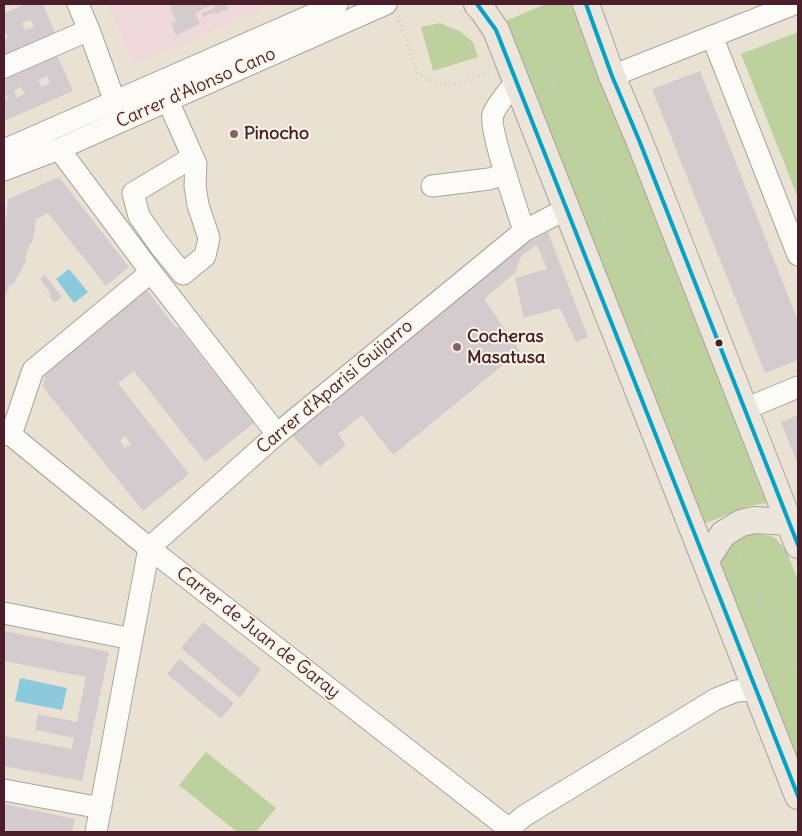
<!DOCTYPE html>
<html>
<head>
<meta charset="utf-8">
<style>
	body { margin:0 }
	#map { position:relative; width:802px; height:836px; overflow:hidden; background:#e9e2d3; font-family:Delius,sans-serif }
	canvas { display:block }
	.frame { position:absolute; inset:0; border:5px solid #4a1f2b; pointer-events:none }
</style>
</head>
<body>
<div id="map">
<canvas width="802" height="836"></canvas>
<div class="frame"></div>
</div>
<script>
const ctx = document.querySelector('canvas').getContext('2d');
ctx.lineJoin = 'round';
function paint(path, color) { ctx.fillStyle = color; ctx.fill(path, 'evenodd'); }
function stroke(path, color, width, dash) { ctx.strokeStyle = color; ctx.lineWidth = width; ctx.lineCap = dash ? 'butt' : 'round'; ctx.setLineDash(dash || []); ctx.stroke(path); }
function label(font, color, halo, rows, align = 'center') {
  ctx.font = font + ' Delius,sans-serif'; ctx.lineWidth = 4; ctx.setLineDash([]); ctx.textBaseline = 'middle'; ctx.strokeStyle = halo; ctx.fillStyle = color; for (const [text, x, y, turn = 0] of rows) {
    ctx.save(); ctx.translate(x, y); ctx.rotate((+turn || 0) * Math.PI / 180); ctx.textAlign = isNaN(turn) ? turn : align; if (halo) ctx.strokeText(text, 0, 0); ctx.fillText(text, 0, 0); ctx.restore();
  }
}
const built = new Path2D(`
	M108 4H273L134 65Z`);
const green = new Path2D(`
	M546 4H571L629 144 699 329 767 503 748 506 704 524 503 22Z
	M440 23 461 32 473 42 478 57 433 71 421 27Z
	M798 32V198L741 54Z
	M753 533 774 537 786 550 798 580V768L721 572V554L733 539Z
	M206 752 276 808 256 832H237L179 785Z`);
const water = new Path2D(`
	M69 269 88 292 74 303 56 279Z
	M20 678 67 688 62 710 15 701Z`);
const building = new Path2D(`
	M25 4H43L56 35 4 58V40L8 38 5 31 4 32V13ZM31 20 34 27 25 30 22 23Z
	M176 4H225L228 9 215 14 214 12 203 17 201 14 215 8 213 4 195 13 200 24 176 35 171 23 176 21 170 7Z
	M56 53 73 91 4 121V100L8 99 7 96 4 98V76ZM47 76 50 83 42 87 38 80ZM21 87 25 94 16 98 14 91Z
	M700 71 798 321V360L765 373 652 89Z
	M59 177 129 267 106 286 48 213 36 219 35 229 33 239 31 244 30 243 25 258 27 259 18 276 12 286 10 285 7 289 9 290 4 297V229L7 211 8 199Z
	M548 232 588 337 576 342 560 308 524 318 515 278 547 269 537 245 521 256 515 273 484 299 520 351 393 455 362 415 338 434 346 445 320 467 291 434 510 252Z
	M45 275 62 297 54 303 49 296 51 294 40 279Z
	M147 290 175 327 177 328 178 327 254 423 205 462 134 371 118 383 189 474 143 511 43 387 46 369ZM125 436 131 444 125 448 120 441Z
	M798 415V465L781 422Z
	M203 622 261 669 240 698 181 648Z
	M4 631 109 652 82 781 4 766V736L72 749 74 738 35 730 38 714 77 722 86 677 4 661Z
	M179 659 234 703 221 719 167 674Z
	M4 804 75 819 72 832H4Z`);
const path = new Path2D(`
	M4 8 13 4
	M398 16 417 73C425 76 439 85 447 85 459 86 476 74 491 73
	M530 60 542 56 675 408 714 515
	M737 549 751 584 787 645 798 674`);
const minor = new Path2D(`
	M78 4 89 30 115 102
	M712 36 798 255
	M4 67 89 30
	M612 76 794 4
	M516 82C508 92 498 102 493 114 488 128 518 211 524 231
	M168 101 196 164 195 186 198 205 209 238 205 256 183 274 160 246 139 216 133 193 193 157
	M59 149 151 272 277 434
	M4 150 337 4
	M4 170 59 149 386 4
	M432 186 489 179 506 174
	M745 409 798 387
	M4 434 11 435 149 548 513 832
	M11 435 33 370 151 272
	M4 613 132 639
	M4 790 101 808
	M96 832 149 548 277 434 524 231 566 209
	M505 832 524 816 716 699 736 691 756 690`);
const major = new Path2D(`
	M477 4 483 11 496 30 798 796
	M586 4 612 76 639 140 798 545
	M706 560 723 534 741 523 754 520 789 522`);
const bus1 = new Path2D(`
	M477 4 496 30 798 796
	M586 4 612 76 639 140 798 545`);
const markers = [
	[234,134,5,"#826366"],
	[719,343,4.5,"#4a1f2b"],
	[457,347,5,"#826366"]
];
const streetNames = [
	["Carrer d'Alonso Cano",196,88,-24],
	["Carrer d'Aparisi Guijarro",335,387,-40],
	["Carrer de Juan de Garay",258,633,38]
];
const poiNames = [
	["Pinocho",244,134],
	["Cocheras",467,337],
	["Masatusa",467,358]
];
paint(built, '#efd8d9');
paint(green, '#bcd19d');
paint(water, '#8acadc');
paint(building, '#d4cbce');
stroke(minor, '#aca29b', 23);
stroke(major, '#aca29b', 28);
stroke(path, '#cec9c7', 3, [1, 4]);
stroke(minor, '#fcfbf8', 21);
stroke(major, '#ece5dc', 26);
stroke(bus1, '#04a2c6', 4);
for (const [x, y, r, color] of markers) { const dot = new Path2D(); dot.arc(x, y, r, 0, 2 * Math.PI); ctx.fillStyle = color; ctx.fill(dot); stroke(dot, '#fcf5e5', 2); }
label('18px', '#4a1f2b', '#fcf5e5', streetNames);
label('bold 18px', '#4a1f2b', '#fcf5e5', poiNames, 'left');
</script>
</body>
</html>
